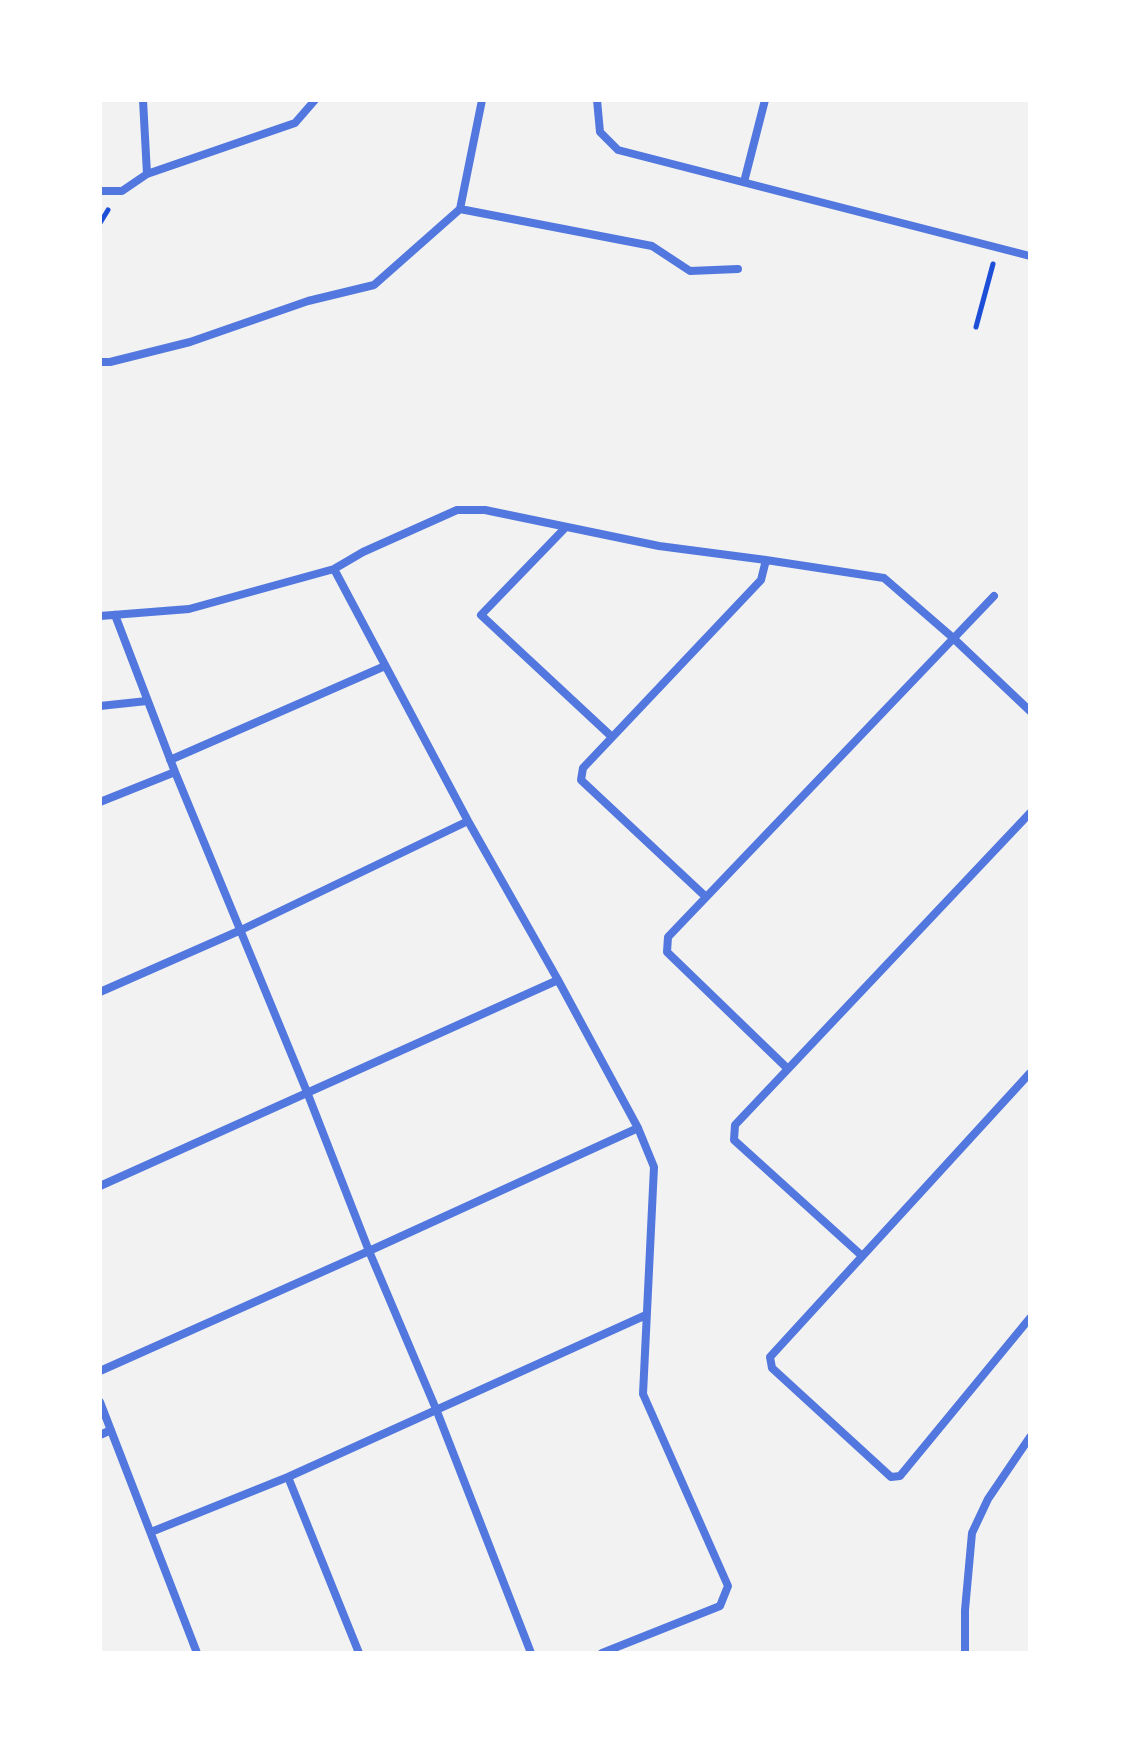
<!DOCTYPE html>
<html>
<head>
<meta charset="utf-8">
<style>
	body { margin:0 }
	#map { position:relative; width:1130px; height:1753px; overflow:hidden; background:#f2f2f2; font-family:"IBM Plex Sans",sans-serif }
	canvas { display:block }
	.frame { position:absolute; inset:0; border:102px solid #fff; pointer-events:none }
</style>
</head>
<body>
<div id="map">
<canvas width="1130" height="1753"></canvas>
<div class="frame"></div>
</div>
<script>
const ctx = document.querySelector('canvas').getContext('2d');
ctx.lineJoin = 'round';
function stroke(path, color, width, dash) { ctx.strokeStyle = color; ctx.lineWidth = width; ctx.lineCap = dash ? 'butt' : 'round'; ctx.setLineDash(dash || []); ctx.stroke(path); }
const path = new Path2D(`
	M100 223 108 210
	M976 327 993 264`);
const minor = new Path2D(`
	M143 100 147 174
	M597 100 600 132 618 150 1030 256
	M744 182 765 100
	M100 191H122L147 174 295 123 315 100
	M460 209 652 246 690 271 738 269
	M100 362H110L190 342 308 301 374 285 460 209 482 100
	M566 527 481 615 612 737
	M334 569 468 821 558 980 638 1128 654 1167 643 1394 728 1586 720 1606 602 1653
	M115 615 175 772 307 1092 369 1251 436 1409 531 1653
	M100 616 189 609 334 569 363 552 457 510H485L659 546 766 560 884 578 952 637 1030 711
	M100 706 147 701
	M170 760 385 666
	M100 802 175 772
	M706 897 581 780 583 768 761 580 766 560
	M100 992 241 930 468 821
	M788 1069 667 952 668 937 994 596
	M1030 1073 770 1357 772 1368 891 1477 900 1476 1030 1318
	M100 1186 558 980
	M861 1255 734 1140 735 1125 1030 813
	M100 1371 369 1251 638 1128
	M100 1402 197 1653
	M100 1435 111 1430
	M288 1477 359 1653
	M151 1532 288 1477 646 1315
	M965 1653V1610L972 1533 988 1499 1030 1437`);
stroke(path, '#1d4ed8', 5);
stroke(minor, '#5277de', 8);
</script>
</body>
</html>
